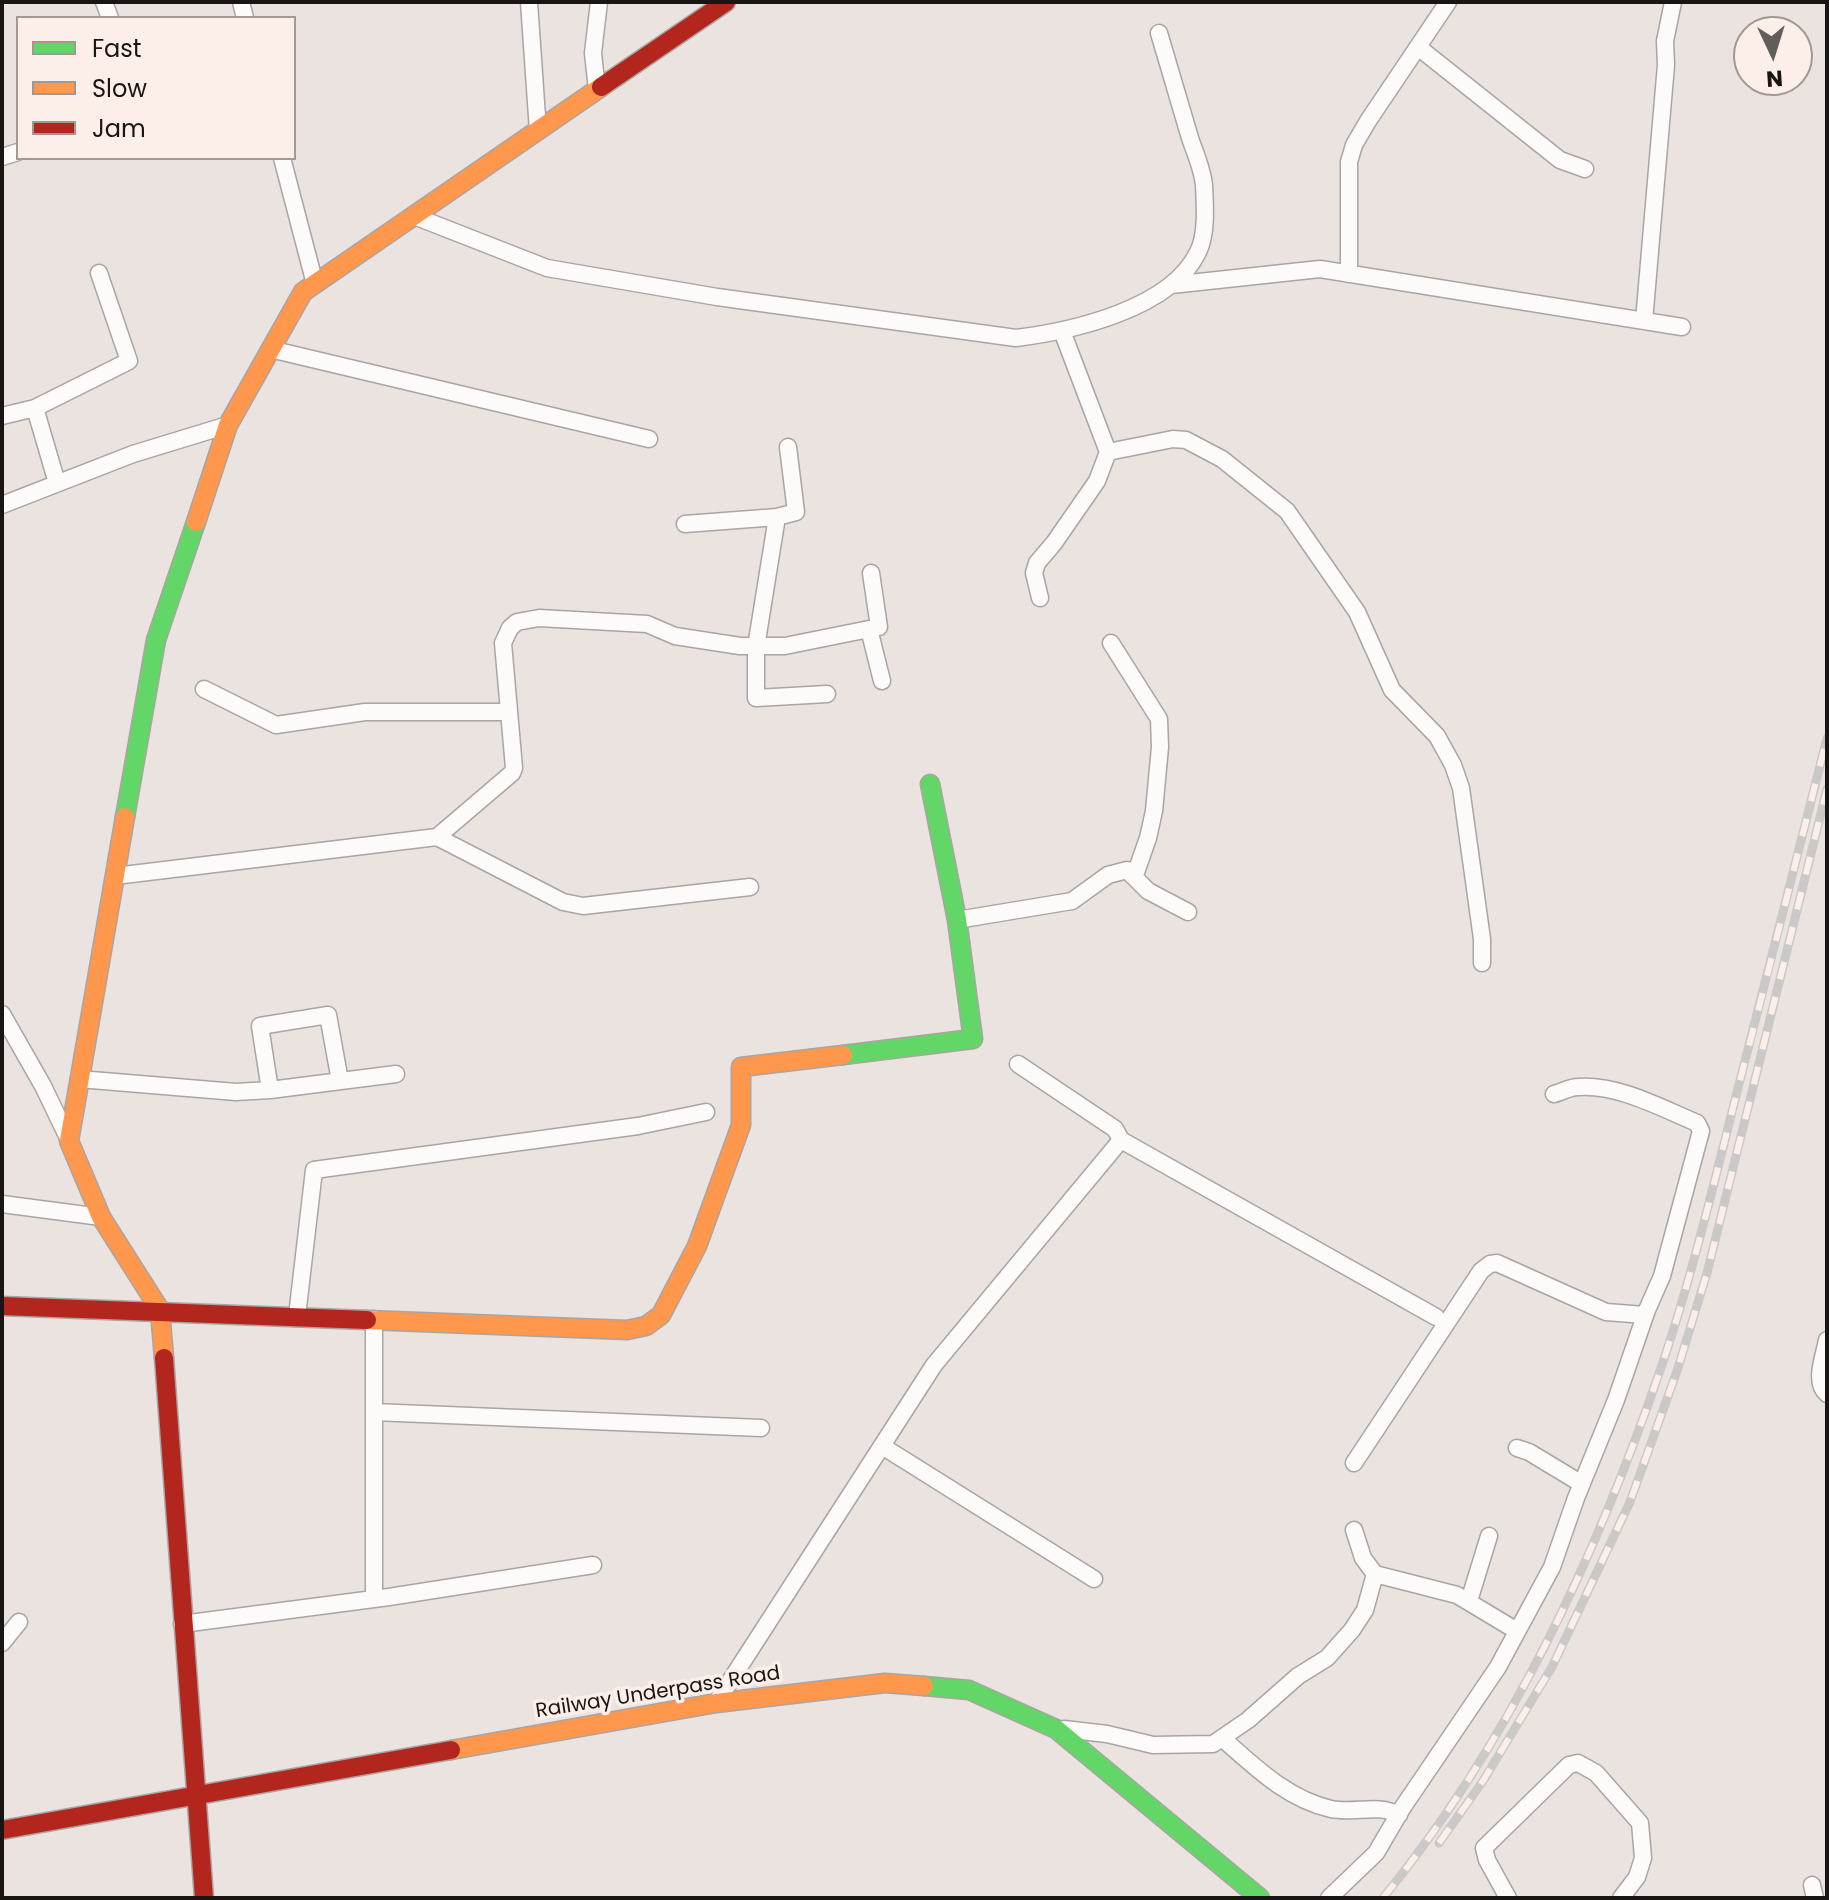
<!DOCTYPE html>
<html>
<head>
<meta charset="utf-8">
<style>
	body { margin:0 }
	#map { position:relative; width:1829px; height:1900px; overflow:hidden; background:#ebe3e0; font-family:Poppins,sans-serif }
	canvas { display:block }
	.frame { position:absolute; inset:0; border:4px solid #191513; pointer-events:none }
	.legend { position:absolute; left:16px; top:16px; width:280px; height:144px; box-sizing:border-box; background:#fceee9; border:2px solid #a19793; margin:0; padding:10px 14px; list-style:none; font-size:24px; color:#191513 }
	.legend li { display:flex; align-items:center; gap:16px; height:40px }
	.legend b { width:40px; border:2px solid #a19793 }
	.north { position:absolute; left:1733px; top:16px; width:80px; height:80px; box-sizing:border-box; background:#fceee9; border:2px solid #a19793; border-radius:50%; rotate:176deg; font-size:22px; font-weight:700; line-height:32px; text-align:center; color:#191513 }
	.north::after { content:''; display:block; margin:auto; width:28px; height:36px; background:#625d5b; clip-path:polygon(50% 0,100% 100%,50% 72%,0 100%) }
</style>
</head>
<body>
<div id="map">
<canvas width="1829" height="1900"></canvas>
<div class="frame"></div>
<ul class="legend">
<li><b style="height:10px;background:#63d668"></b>Fast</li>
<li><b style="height:10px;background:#ff974d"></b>Slow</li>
<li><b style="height:10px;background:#b3261e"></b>Jam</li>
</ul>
<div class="north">N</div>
</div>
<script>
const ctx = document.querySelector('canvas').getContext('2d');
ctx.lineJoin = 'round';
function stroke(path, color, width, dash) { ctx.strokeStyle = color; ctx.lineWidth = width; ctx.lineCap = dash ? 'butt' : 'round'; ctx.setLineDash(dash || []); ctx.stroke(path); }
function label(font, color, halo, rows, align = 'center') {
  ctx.font = font + ' Poppins,sans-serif'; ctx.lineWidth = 7; ctx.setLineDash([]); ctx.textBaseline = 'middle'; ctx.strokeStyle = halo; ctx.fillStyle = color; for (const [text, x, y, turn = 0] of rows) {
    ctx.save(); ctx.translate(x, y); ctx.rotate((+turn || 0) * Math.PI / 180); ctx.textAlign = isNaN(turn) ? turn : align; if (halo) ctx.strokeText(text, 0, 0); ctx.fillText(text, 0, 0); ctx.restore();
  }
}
const street = new Path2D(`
	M104 2 110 18
	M241 2 245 18
	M529 2 538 131
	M1418 47 1560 160 1585 169
	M597 90 593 53 599 2
	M2 157 18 152
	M282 158 315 284
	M414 216 547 268 717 297 1016 338C1072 331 1171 309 1198 252 1207 235 1205 205 1204 186 1203 170 1195 153 1190 138 1180 103 1169 68 1159 33
	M1349 274V162L1354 145 1368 121 1448 2
	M1171 285 1320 269 1682 327
	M1644 321 1666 65 1665 41 1673 2
	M270 349 649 439
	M35 408 57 483
	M2 416 35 408 129 361 99 273
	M1108 452 1173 439 1186 440 1222 459 1287 511 1357 612 1392 690 1437 736 1453 765 1461 788 1482 939V963
	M2 505 133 454 228 425
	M777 517 756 647V698L827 694
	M685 524 777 517 796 512 788 447
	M1040 598 1034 573 1037 563 1054 543 1097 481 1108 452 1062 331
	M869 629 882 681
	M1111 643 1159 719 1160 747 1154 811 1148 838 1135 875
	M204 689 276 725 365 712H509
	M437 837 563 902 583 906 750 887
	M115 876 437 837 512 773 514 768 503 643 510 628 517 622 539 618 647 624 675 636 740 646H785L879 627 871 573
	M957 920 1072 901 1108 875 1127 870 1148 891 1188 912
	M2 1014 43 1086 69 1140
	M1018 1064 1115 1129 1121 1140 1436 1317
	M79 1079 236 1092 270 1090 396 1074
	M270 1090 260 1026 328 1015 340 1081
	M2 1204 101 1217
	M297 1316 314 1170 638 1126 706 1112
	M374 1319V1599
	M1827 1340C1824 1357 1813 1382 1827 1394
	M374 1412 761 1428
	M882 1446 1094 1579
	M1517 1448 1529 1452 1582 1484
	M1354 1463 1481 1271 1490 1264 1497 1263 1606 1312 1645 1315
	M1354 1530 1363 1558 1375 1574 1457 1595 1517 1631
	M1469 1601 1489 1536
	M182 1624 389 1597 593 1565
	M2 1643 19 1622
	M716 1703 934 1365 1121 1140
	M1060 1732 1064 1729 1107 1734 1153 1745 1213 1744 1248 1720 1298 1676 1327 1658 1352 1630 1365 1610 1375 1574
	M1222 1738C1255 1767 1287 1799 1331 1809 1355 1814 1377 1803 1399 1815
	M1812 1885 1815 1898
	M1329 1898 1376 1853 1403 1807 1498 1667 1552 1567 1576 1498 1616 1400 1647 1310 1662 1276 1701 1131 1697 1123C1661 1108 1618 1084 1578 1087 1570 1087 1562 1092 1554 1094
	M1508 1898 1487 1860 1484 1848 1569 1765 1578 1763 1596 1773 1640 1823 1643 1858 1637 1877 1621 1898`);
const fast = new Path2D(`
	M125 817 156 640 196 522
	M843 1055 973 1039 957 920 930 784
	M924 1686 969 1690 1056 1729 1260 1898`);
const slow = new Path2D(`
	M196 522 228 425 303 292 601 87
	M125 817 69 1141 101 1217 160 1310 164 1358
	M367 1320 627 1330 646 1326 661 1315 697 1246 741 1125V1067L843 1055
	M451 1750 716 1703 885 1683 924 1686`);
const jam = new Path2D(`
	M601 87 726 2
	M2 1306 367 1320
	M164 1358 204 1898
	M2 1830 451 1750`);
const rail = new Path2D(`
	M1439 1843 1483 1781 1552 1667 1630 1502 1677 1371 1707 1273 1827 789
	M1383 1898C1510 1742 1597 1555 1662 1365 1692 1276 1714 1183 1737 1092 1768 974 1797 856 1827 738`);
const streetNames = [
	["Railway Underpass Road",658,1693,-9]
];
stroke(street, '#aaa4a2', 19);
stroke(fast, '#aaa4a2', 21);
stroke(slow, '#aaa4a2', 21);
stroke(jam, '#aaa4a2', 21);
stroke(street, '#fcfbfa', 16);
stroke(fast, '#63d668', 18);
stroke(slow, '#ff974d', 18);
stroke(jam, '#b3261e', 18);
stroke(rail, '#cbc9c8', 9);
stroke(rail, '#fceee9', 6, [18]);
label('20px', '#191513', '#fceee9', streetNames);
</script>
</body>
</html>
